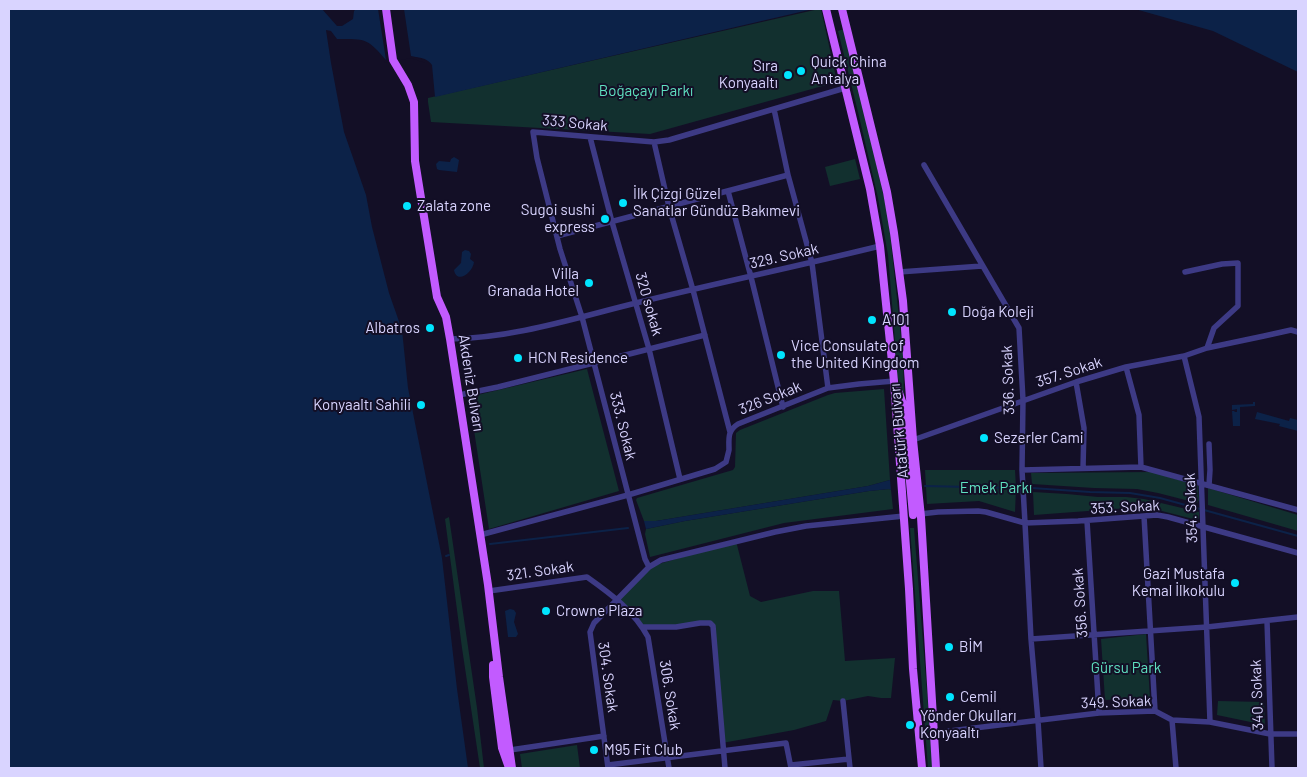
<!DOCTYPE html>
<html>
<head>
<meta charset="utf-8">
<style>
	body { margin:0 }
	#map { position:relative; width:1307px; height:777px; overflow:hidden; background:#130f26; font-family:Barlow,sans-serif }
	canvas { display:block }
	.frame { position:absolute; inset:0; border:10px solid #d9d4ff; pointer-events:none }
</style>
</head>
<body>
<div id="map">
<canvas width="1307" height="777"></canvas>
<div class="frame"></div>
</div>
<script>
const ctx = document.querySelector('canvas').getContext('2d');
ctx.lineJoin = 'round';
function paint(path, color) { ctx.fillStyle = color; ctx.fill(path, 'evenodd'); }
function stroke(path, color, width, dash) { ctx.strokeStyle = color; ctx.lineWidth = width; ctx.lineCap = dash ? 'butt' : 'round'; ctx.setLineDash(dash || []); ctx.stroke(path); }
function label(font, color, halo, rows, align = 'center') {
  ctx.font = font + ' Barlow,sans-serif'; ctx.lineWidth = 4; ctx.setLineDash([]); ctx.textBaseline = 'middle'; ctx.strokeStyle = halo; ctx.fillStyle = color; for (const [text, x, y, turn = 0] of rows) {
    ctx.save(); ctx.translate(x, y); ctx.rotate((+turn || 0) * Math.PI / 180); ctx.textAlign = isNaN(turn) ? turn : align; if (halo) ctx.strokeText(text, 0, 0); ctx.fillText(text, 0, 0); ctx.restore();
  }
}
const green = new Path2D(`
	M819 9H821L837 82 650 134 431 122 428 102V98Z
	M844 29 855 72 888 215 903 355 904 396 897 375 894 328 888 255 878 198 858 112 838 31Z
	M855 159 860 179 830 186 825 167Z
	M587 369 619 491 489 529 469 397Z
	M884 389 890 480 868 486 656 521H644L636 500 637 498 733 470 735 467 736 433 740 430 828 395 835 393Z
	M925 470H1015L1016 488 1015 512 979 501 927 504Z
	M1153 472 1198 486 1199 500 1197 503 1158 493 1137 489 1094 488 1032 484 1031 473Z
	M1208 488 1298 515V531L1208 505Z
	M889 489 891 490 893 509 784 523 650 557 645 534 646 529 685 521 869 491Z
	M1033 492 1067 494 1098 497H1126L1144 499 1199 512V518L1197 520 1158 510 1132 512 1128 508 1034 515Z
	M449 517 477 708 484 768H480L462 648 445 519Z
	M910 528H914L933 768H928Z
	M736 541 750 596 761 602 813 591H839L845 661 895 658 891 698H881L868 696 843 701 833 700 826 721 794 730 722 743 713 626 710 623 643 627 617 599 649 567Z
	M1146 634 1150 698 1105 700 1101 639Z
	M1218 701 1264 702 1265 725 1217 715Z
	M577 745 580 768H522L520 754Z`);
const water = new Path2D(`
	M9 9H322L337 26H342L353 19 354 11 356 9H813L435 97 432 65C423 52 399 58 386 60 367 38 366 39 337 39L331 31 326 30 331 63 344 132 366 195 372 227 389 293 402 330 408 388 442 558 457 689 468 768H9Z
	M1135 9H1298V72L1213 31Z
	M454 157 459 160 457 172 439 170 437 169 436 164 439 161 450 162 451 159Z
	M465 250 469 251 471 254 470 259 474 262C473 272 457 285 454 270L461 263 462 252Z
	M1253 402H1255V406L1240 407V426H1233L1232 411H1234L1235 412H1237V409L1232 410V405L1253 404Z
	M1257 412 1289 421 1290 418 1298 420V431L1279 426 1280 424 1255 419Z
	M890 480 891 490 889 489 869 491 685 521 646 529 644 521H656L868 486Z
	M510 609 514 610 516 613 514 622 518 634 516 637H508L505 611Z`);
const pier = new Path2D(`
	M378 9H404L411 56 425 60V63L411 58 386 63 384 62 386 60Z`);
const stream = new Path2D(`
	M925 486 1016 488
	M1032 488 1090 492 1130 493 1160 498 1200 509
	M1204 510 1298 536
	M490 544 628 528
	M446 556 449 555`);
const minor = new Path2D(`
	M774 109 788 175 812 263 828 388
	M590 137 612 222 649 349 680 479
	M654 142 669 207 693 290 730 432
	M924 165 1019 328 1023 400 1022 470 1025 523 1031 639 1038 721 1041 768
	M728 191 751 277 783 407
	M557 236 788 175
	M899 272 982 266
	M1185 272 1222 264 1238 263V306L1214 328 1207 348
	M450 339C514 338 575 318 636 303 717 283 799 266 880 246
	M1184 356 1199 417 1210 722
	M1126 367 1139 415 1141 467
	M1076 382 1084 428 1083 468
	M459 395 498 387 705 335
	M913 440 1076 382 1126 367 1184 356 1207 348 1264 336 1291 330 1298 332
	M1022 470 1141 467 1298 510
	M1209 485 1210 470 1209 444
	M920 514 938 512 978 511 986 512 1025 523 1078 521 1157 515 1168 517 1298 553
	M1144 516 1155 711
	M1087 521 1099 713
	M480 535 628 495 715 469 726 462C727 458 728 454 729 450 729 439 727 431 738 424L828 388 859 384 894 381
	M649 567 645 559 582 317 560 249 537 158 533 132 654 142 669 140 845 88
	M489 591 587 577C611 594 634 611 648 637L669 768
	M1267 621 1272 768
	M643 627H676L700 623H710L713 626 725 768
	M1031 639 1207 627 1298 617
	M843 701 850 768
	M1172 720 1176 768
	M933 733 1099 713 1155 711 1172 720 1210 722 1270 734H1298
	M510 750 604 736
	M608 765 786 743 791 768
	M791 765 849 759
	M608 768 590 632 594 623 649 567 661 560 775 532 806 526 904 516`);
const major = new Path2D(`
	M386 9 393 60 408 85 414 102 415 161 437 297 446 317 450 339 488 585 499 677 512 768
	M826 9 870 189 880 246 894 381 909 589 913 669 922 768
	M842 9 887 192 894 233 903 301 913 440 921 517 936 768
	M898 390 903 404 913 515
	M493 665V677L502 748 509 768`);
const markers = [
	[801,71,5,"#00e5ff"],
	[788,75,5,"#00e5ff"],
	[623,203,5,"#00e5ff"],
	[407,206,5,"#00e5ff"],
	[605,219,5,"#00e5ff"],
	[589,283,5,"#00e5ff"],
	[952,312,5,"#00e5ff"],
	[872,320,5,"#00e5ff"],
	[430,328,5,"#00e5ff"],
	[781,355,5,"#00e5ff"],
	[518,358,5,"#00e5ff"],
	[421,405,5,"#00e5ff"],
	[984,438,5,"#00e5ff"],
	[1235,583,5,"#00e5ff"],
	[546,611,5,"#00e5ff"],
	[949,647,5,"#00e5ff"],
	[950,697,5,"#00e5ff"],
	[910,725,5,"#00e5ff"],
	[594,750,5,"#00e5ff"]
];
const poiNames = [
	["Quick China",811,62],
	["Antalya",811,79],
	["Sıra",778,66,"right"],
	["Konyaaltı",778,83,"right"],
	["İlk Çizgi Güzel",633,194],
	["Sanatlar Gündüz Bakımevi",633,211],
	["Zalata zone",417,206],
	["Sugoi sushi",595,210,"right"],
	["express",595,227,"right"],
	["Villa",579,274,"right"],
	["Granada Hotel",579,291,"right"],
	["Doğa Koleji",962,312],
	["A101",882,320],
	["Albatros",420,328,"right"],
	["Vice Consulate of",791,346],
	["the United Kingdom",791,363],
	["HCN Residence",528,358],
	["Konyaaltı Sahili",411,405,"right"],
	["Sezerler Cami",994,438],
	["Gazi Mustafa",1225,574,"right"],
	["Kemal İlkokulu",1225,591,"right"],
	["Crowne Plaza",556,611],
	["BİM",959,647],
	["Cemil",960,697],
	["Yönder Okulları",920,716],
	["Konyaaltı",920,733],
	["M95 Fit Club",604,750]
];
const parkNames = [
	["Boğaçayı Parkı",646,91],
	["Emek Parkı",996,488],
	["Gürsu Park",1126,668]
];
const streetNames = [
	["333 Sokak",575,123,5],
	["329. Sokak",784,256,-13],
	["320 sokak",649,304,74],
	["357. Sokak",1069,372,-18],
	["336. Sokak",1008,380,-92],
	["Akdeniz Bulvarı",471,383,81],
	["326 Sokak",770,398,-22],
	["333. Sokak",623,426,76],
	["Atatürk Bulvarı",899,431,-95],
	["353. Sokak",1125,507,-3],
	["354. Sokak",1191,508,-92],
	["321. Sokak",540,571,-8],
	["356. Sokak",1080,603,-94],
	["304. Sokak",608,677,82],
	["306. Sokak",670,695,81],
	["340. Sokak",1257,695,-92],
	["349. Sokak",1116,702,-2]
];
paint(green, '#12302f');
paint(water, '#0c2248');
paint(pier, '#130f26');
stroke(stream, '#0c2248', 2);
stroke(minor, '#3d3a85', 5.5);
stroke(major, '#c25bff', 8);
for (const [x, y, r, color] of markers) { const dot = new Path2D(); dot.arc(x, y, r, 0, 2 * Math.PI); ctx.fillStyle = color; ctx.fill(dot); stroke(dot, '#130f26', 2); }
label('15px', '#d9d4ff', '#130f26', poiNames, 'left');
label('15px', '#5fe0c0', '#130f26', parkNames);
label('15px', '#d9d4ff', '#130f26', streetNames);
</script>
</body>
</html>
